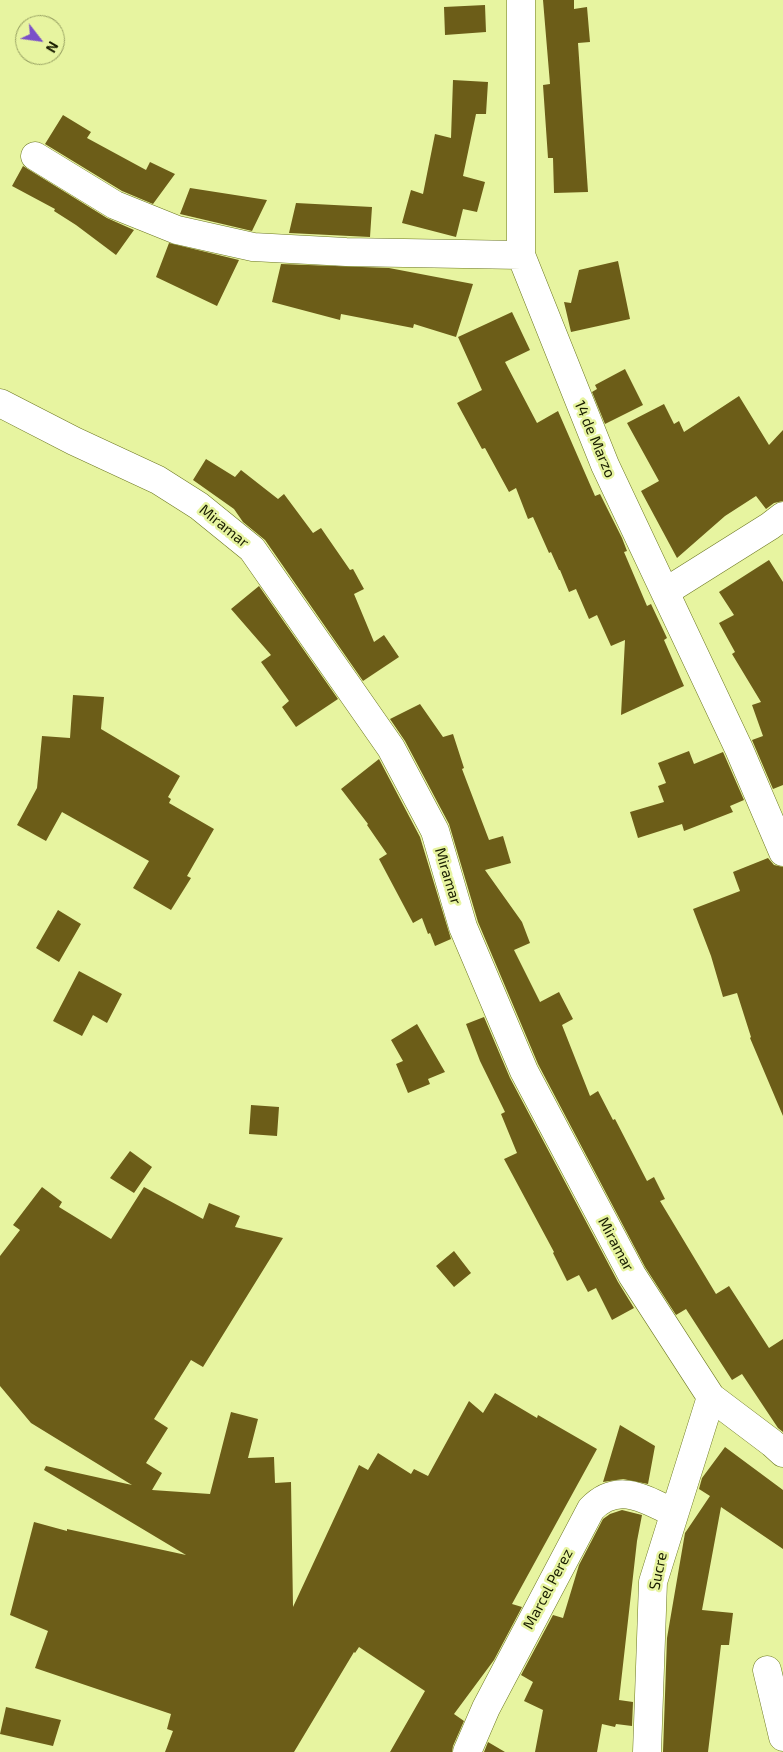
<!DOCTYPE html>
<html>
<head>
<meta charset="utf-8">
<style>
	body { margin:0 }
	#map { position:relative; width:783px; height:1752px; overflow:hidden; background:#e7f4a0; font-family:"Exo 2",sans-serif }
	canvas { display:block }
	.north { position:absolute; left:15px; top:15px; width:50px; height:50px; box-sizing:border-box; background:#e7f4a0; border:1px solid #959e60; border-radius:50%; rotate:120deg; font-size:14px; font-weight:700; line-height:20px; text-align:center; color:#1a1e00 }
	.north::after { content:''; display:block; margin:auto; width:18px; height:22px; background:#7a4fc8; clip-path:polygon(50% 0,100% 100%,50% 72%,0 100%) }
</style>
</head>
<body>
<div id="map">
<canvas width="783" height="1752"></canvas>
<div class="north">N</div>
</div>
<script>
const ctx = document.querySelector('canvas').getContext('2d');
ctx.lineJoin = 'round';
function paint(path, color) { ctx.fillStyle = color; ctx.fill(path, 'evenodd'); }
function stroke(path, color, width, dash) { ctx.strokeStyle = color; ctx.lineWidth = width; ctx.lineCap = dash ? 'butt' : 'round'; ctx.setLineDash(dash || []); ctx.stroke(path); }
function label(font, color, halo, rows, align = 'center') {
  ctx.font = font + ' "Exo 2",sans-serif'; ctx.lineWidth = 5; ctx.setLineDash([]); ctx.textBaseline = 'middle'; ctx.strokeStyle = halo; ctx.fillStyle = color; for (const [text, x, y, turn = 0] of rows) {
    ctx.save(); ctx.translate(x, y); ctx.rotate((+turn || 0) * Math.PI / 180); ctx.textAlign = isNaN(turn) ? turn : align; if (halo) ctx.strokeText(text, 0, 0); ctx.fillText(text, 0, 0); ctx.restore();
  }
}
const building = new Path2D(`
	M543 0H574V9L587 7 590 42 578 43 588 192 554 193 553 158H548L543 85 550 84Z
	M485 5 486 32 445 35 444 7Z
	M453 80 488 82 486 114H476L463 176 485 182 477 212 463 209 456 237 402 223 411 190 423 194 435 134 451 138Z
	M63 115 91 132 87 138 146 170 150 162 175 174 153 204 122 191 45 144Z
	M23 166 107 218 134 230 116 255 76 225 54 211 55 209 12 186Z
	M190 188 267 200 252 231 180 214Z
	M296 203 372 207 370 237 289 233Z
	M169 243 239 260 217 306 156 277Z
	M618 261 630 319 571 332 564 302 571 303 579 270Z
	M281 264 389 268 473 284 456 337 414 324 413 328 341 314 340 320 272 302Z
	M512 312 530 350 505 362 537 423 558 411 595 496 600 494 622 538 627 551 624 552 647 606 651 604 667 638 664 640 684 686 621 715 625 640 611 646 597 615 589 619 576 589 569 592 560 570H559L551 552 549 553 533 517 528 519 516 488 509 492 485 448 482 449 457 403 482 390 458 337Z
	M625 369 643 405 605 424 592 392 597 389 595 385Z
	M739 396 769 445 783 430V501L774 503 766 509 756 496 725 516 677 558 641 491 659 481 627 423 664 404 674 424 679 421 684 432Z
	M206 459 235 477 241 470 278 499 284 494 313 533 321 528 350 570 353 569 364 589 354 594 374 642 384 635 399 657 363 681 265 540 243 522 234 509 193 480Z
	M769 560 783 582V785L773 789 752 740 763 736 752 705 761 702 732 654 735 652 719 623 734 615 719 592Z
	M259 586 338 699 296 727 282 707 289 701 261 662 271 655 231 609Z
	M73 695 104 697 101 729 180 776 168 797 171 799 169 803 214 829 187 876 191 878 171 910 133 888 149 861 62 812 46 841 17 825 37 788 42 736 70 738Z
	M420 704 443 737 453 734 464 768 462 769 489 840 503 836 511 863 485 870 522 922 530 943 514 950 540 1002 559 992 573 1019 562 1025 590 1096 598 1091 613 1120 615 1119 647 1181 654 1177 665 1199 660 1201 716 1294 729 1286 769 1348 783 1339V1432L778 1428 742 1374 732 1380 686 1309 676 1315 645 1267 538 1064 478 922 449 824 405 741 390 719Z
	M689 751 694 764 723 752 744 800 730 806 733 812 684 831 682 824 638 838 630 812 664 802 658 786 666 783 658 763Z
	M379 759 420 837 451 939 435 946 430 933 428 934 422 918 413 923 379 859 387 854 367 825 368 824 341 789Z
	M768 858 774 865 783 867V1116L750 1038 751 1037 737 993 723 997 711 956 693 909 740 891 733 872Z
	M58 910 81 924 59 962 36 948Z
	M79 971 122 994 107 1023 93 1015 82 1036 53 1021Z
	M484 1017 510 1078 618 1282 634 1308 612 1320 596 1288 588 1292 579 1275 567 1281 553 1253 554 1252 504 1159 517 1153 501 1114 505 1112 480 1061 466 1024Z
	M417 1024 445 1072 428 1079 430 1084 408 1093 396 1064 403 1061 391 1040Z
	M251 1105 279 1107 277 1136 249 1134Z
	M130 1151 152 1167 134 1193 110 1178Z
	M42 1187 62 1202 59 1207 111 1239 144 1187 203 1219 209 1203 240 1216 235 1227 283 1238 203 1367 191 1360 154 1419 168 1428 146 1463 162 1473 152 1490 210 1494 231 1412 258 1419 248 1458 274 1457 275 1483 291 1482 293 1607 359 1465 368 1470 378 1453 411 1474 414 1469 428 1476 469 1401 483 1413 495 1393 537 1418 538 1415 597 1449 512 1604 522 1607 494 1660 454 1714 464 1721 453 1746 452 1752H390L425 1691 359 1647 355 1653 354 1652 294 1752H165L173 1731 167 1729 171 1714 35 1668 48 1631 10 1615 34 1522 67 1531V1529L186 1555 44 1470 46 1466 132 1485 31 1423 0 1386V1256L20 1230 13 1225Z
	M454 1251 471 1273 454 1287 436 1266Z
	M620 1425 655 1446 648 1484 623 1479 603 1482Z
	M725 1447 783 1490V1549L721 1507 702 1610 733 1613 729 1645H721L708 1752H663L667 1638 685 1533 710 1496 699 1489 702 1478Z
	M622 1510 642 1515 637 1541 619 1700 633 1702 632 1726 616 1724 615 1727 602 1724 597 1752H535L543 1710 524 1701 533 1682 521 1675 553 1615 563 1618 579 1565 603 1519 610 1514Z
	M6 1707 61 1720 53 1746 0 1734Z
	M488 1742 505 1752H484Z`);
const minor = new Path2D(`
	M521 0V255L605 465 739 749 783 852
	M35 156 115 205 177 230 253 247 346 252 521 255
	M0 403 74 441 158 480 199 506 252 549 391 748 435 831 463 927 524 1071 632 1275 711 1397 772 1443 783 1453
	M665 592 770 526 783 516
	M767 1670 783 1737
	M467 1752 486 1708 591 1509C618 1481 645 1499 674 1513
	M647 1752 653 1582 711 1397`);
const streetNames = [
	["14 de Marzo",595,439,67],
	["Miramar",224,526,39],
	["Miramar",448,876,73],
	["Miramar",616,1244,62],
	["Sucre",658,1571,-78],
	["Marcel Perez",548,1589,-62]
];
paint(building, '#6c5d18');
stroke(minor, '#6c7721', 29);
stroke(minor, '#fff', 28);
label('15px', '#1a1e00', '#e7f4a0', streetNames);
</script>
</body>
</html>
